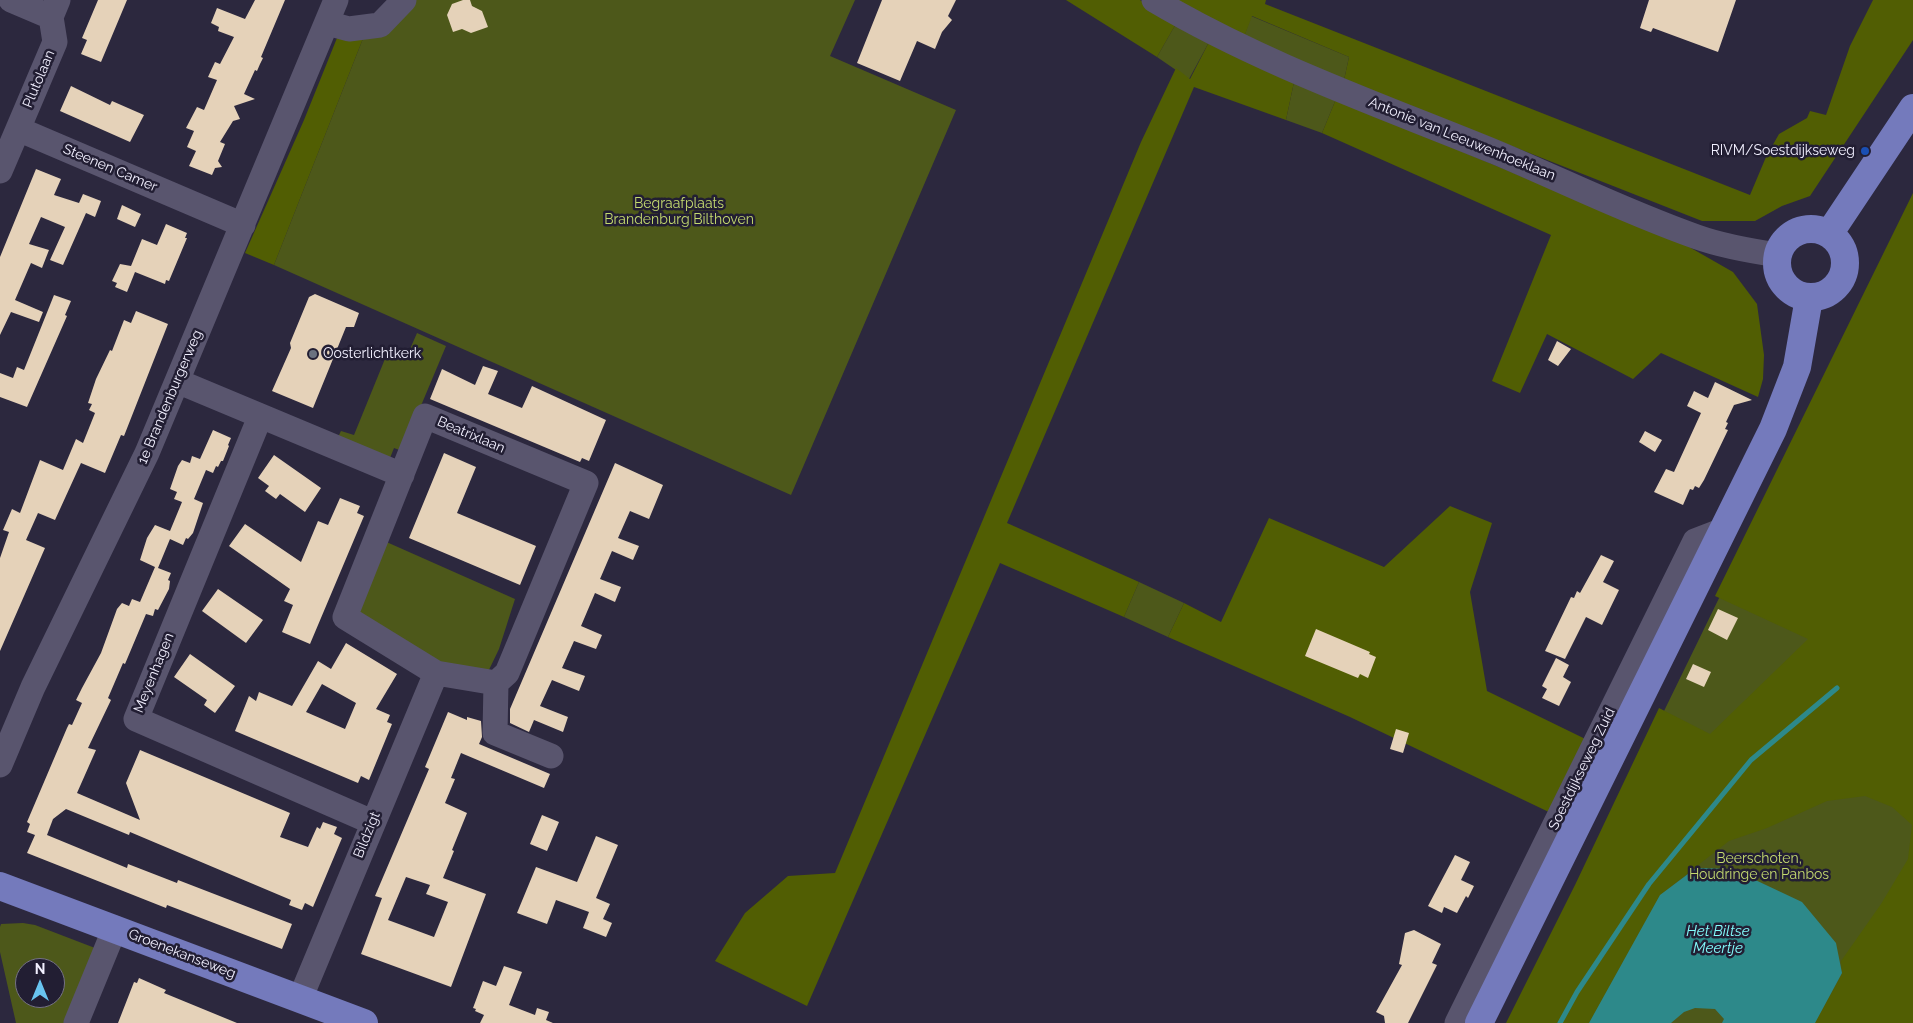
<!DOCTYPE html>
<html>
<head>
<meta charset="utf-8">
<style>
	body { margin:0 }
	#map { position:relative; width:1913px; height:1023px; overflow:hidden; background:#2c283e; font-family:Raleway,sans-serif }
	canvas { display:block }
	.north { position:absolute; left:15px; top:958px; width:50px; height:50px; box-sizing:border-box; background:#221e33; border:1px solid #757285; border-radius:50%; rotate:0deg; font-size:14px; font-weight:700; line-height:20px; text-align:center; color:#f2f0ff }
	.north::after { content:''; display:block; margin:auto; width:18px; height:22px; background:#68c4f0; clip-path:polygon(50% 0,100% 100%,50% 72%,0 100%) }
</style>
</head>
<body>
<div id="map">
<canvas width="1913" height="1023"></canvas>
<div class="north">N</div>
</div>
<script>
const ctx = document.querySelector('canvas').getContext('2d');
ctx.lineJoin = 'round';
function paint(path, color) { ctx.fillStyle = color; ctx.fill(path, 'evenodd'); }
function stroke(path, color, width, dash) { ctx.strokeStyle = color; ctx.lineWidth = width; ctx.lineCap = dash ? 'butt' : 'round'; ctx.setLineDash(dash || []); ctx.stroke(path); }
function label(font, color, halo, rows, align = 'center') {
  ctx.font = font + ' Raleway,sans-serif'; ctx.lineWidth = 5; ctx.setLineDash([]); ctx.textBaseline = 'middle'; ctx.strokeStyle = halo; ctx.fillStyle = color; for (const [text, x, y, turn = 0] of rows) {
    ctx.save(); ctx.translate(x, y); ctx.rotate((+turn || 0) * Math.PI / 180); ctx.textAlign = isNaN(turn) ? turn : align; if (halo) ctx.strokeText(text, 0, 0); ctx.fillText(text, 0, 0); ctx.restore();
  }
}
const green = new Path2D(`
	M411 0H855L830 56 956 110 791 495 274 265 364 36Z
	M1251 16 1349 57 1344 80 1243 40Z
	M1177 22 1209 42 1189 79 1157 57Z
	M1294 82 1336 99 1322 133 1286 120Z
	M1913 200V1023H1512Z
	M417 333 446 346 402 451 394 448 390 458 338 437 341 431 354 435 389 349 407 356Z
	M382 540 515 599 499 649 487 674 434 669 350 617Z
	M1139 582 1184 603 1168 637 1124 617Z
	M23 923 35 925 95 948 67 1023H16L0 952V927L1 924ZM25 968H55V998H25Z`);
const forest = new Path2D(`
	M1066 0H1140L1177 22 1157 57Z
	M1170 0H1266L1265 4 1750 195 1766 157 1779 134 1807 118 1810 111 1826 115 1850 46 1873 0H1913V40L1810 196 1782 206 1755 221H1702L1344 80 1349 57 1252 16 1243 40Z
	M364 36 274 265 245 253 304 120 337 38Z
	M1209 42 1294 82 1286 120 1194 87 1007 523 1139 582 1124 617 1000 563 807 1006 715 961 745 913 788 876 835 873 1141 142 1176 68 1190 79Z
	M1336 99 1684 244 1733 272 1757 304 1764 355 1763 379 1758 397 1661 353 1633 379 1547 334 1520 393 1492 381 1551 235 1322 133Z
	M1913 193V1023H1815L1842 974 1841 961 1881 904 1908 859 1912 825 1892 807 1865 796 1827 801 1767 828 1729 841 1660 895 1589 1023H1506L1575 885 1659 708 1710 734 1808 639 1715 596Z
	M1450 506 1492 523 1470 592 1487 691 1612 752 1576 825 1350 717 1168 637 1184 603 1221 622 1269 518 1384 567Z`);
const water = new Path2D(`
	M1696 868 1732 869 1802 902 1836 943 1842 973 1815 1023H1722L1724 1019 1715 1009 1695 1008 1684 1012 1671 1023H1589L1660 895Z`);
const stream = new Path2D(`
	M1560 1023 1577 992 1649 884 1751 760 1837 688`);
const building = new Path2D(`
	M98 0H127L101 62 81 54 87 40 82 38Z
	M255 0H285L261 57 263 58 260 64 257 71 255 70 244 94 255 99 234 106 240 119 233 121 220 142 225 144 218 161 222 167 215 168 212 175 189 166 196 151 187 147 194 131 186 128 197 107 204 110 217 80 208 77 215 62 220 64 234 37 218 31 219 27 211 23 217 8 245 19Z
	M463 0H470L472 6 482 11 488 27 471 33 462 29 453 32 447 15 452 4Z
	M882 0H956L948 16 952 20 942 32 935 49 917 41 900 81 857 63Z
	M1649 0H1736L1718 52 1653 28 1651 32 1640 28Z
	M71 86 110 105 112 101 144 115 130 142 60 111Z
	M36 169 61 179 54 195 79 203 83 194 101 201 95 217 86 213 63 265 50 260 65 227 41 217 29 244 49 250 42 268 31 263 15 300 43 312 39 322 11 312 0 335V257Z
	M122 205 141 214 135 227 117 219Z
	M166 224 187 233 185 238H187L169 281 166 280 165 284 135 272 127 292 115 287 117 283 112 281 120 264 131 266 142 239 157 245Z
	M315 294 359 313 354 327H346L313 408 272 391 291 348 290 343 309 297Z
	M54 295 71 301 65 315 67 316 27 407 0 397V373L13 378 17 367 24 370Z
	M136 311 168 324 124 436 121 435 105 473 81 463 55 520 38 513 26 540 45 548 0 651V558L9 532 3 530 12 509 20 513 40 460 63 470 76 439 83 443 95 413 89 410 92 404 88 403 96 379 110 350 112 351 124 320 131 323Z
	M1557 341 1571 349 1558 366 1548 360Z
	M483 366 498 371 488 394 522 408 532 386 606 420 589 461 582 458 580 462 430 399 442 369 475 385Z
	M1715 382 1752 400 1734 405 1726 422 1728 423 1725 429 1728 430 1704 480 1699 488 1695 486 1693 490 1690 489 1683 505 1654 492 1666 469 1674 472 1701 413 1687 406 1694 391 1708 398Z
	M213 430 231 438 228 445 229 446 223 461H221L218 467 216 466 213 473 206 470 194 499 203 503 193 533 188 539 186 538 183 545 170 539 158 568 171 573 168 580 170 581 169 589 158 610 155 609 153 616 146 614 125 664 123 663 108 698 111 700 88 748 96 750 77 793 140 820 126 783 140 750 290 813 280 837 308 847 317 827 320 829 323 822 337 827 334 834 342 838 313 907 305 903 302 910 289 905 291 900 130 832 129 835 66 809 53 819 47 835 127 868 128 864 177 883 178 880 292 924 282 949 167 905 166 908 27 853 35 835 27 832 30 824 27 822 67 728 69 724 72 725 82 703 76 700 82 688 101 653 117 609 122 603 129 606 132 599 140 602 155 567 140 560 147 538 155 525 170 531 182 502 174 499 177 492 170 489 178 466 182 460 190 463 192 456 200 459Z
	M1645 431 1662 440 1655 452 1639 442Z
	M444 453 476 467 457 513 536 546 520 585 409 538Z
	M274 455 321 488 305 512 280 494 276 499 265 491 269 486 258 478Z
	M615 463 663 485 649 519 630 511 618 538 639 546 633 560 612 551 600 579 621 587 615 602 595 593 581 626 602 635 596 649 574 641 562 668 585 676 579 691 552 680 540 706 568 717 563 732 534 720 529 732 510 723V709Z
	M340 498 360 506 357 513 364 516 310 644 282 632 293 605 284 601 290 589 229 546 245 524 301 562 318 521 328 525Z
	M1601 555 1614 561 1603 582 1619 590 1602 625 1586 617 1565 659 1545 651 1571 597 1574 598 1577 591 1580 593Z
	M218 589 263 620 246 643 202 611Z
	M1718 609 1738 618 1727 640 1708 630Z
	M1316 629 1370 652 1369 654 1376 657 1368 678 1360 674 1358 678 1305 656Z
	M346 643 397 674 376 709 390 715 387 722 392 724 369 780 361 776 358 783 235 731 249 696 256 701 259 692 292 706 318 661 331 669ZM322 684 356 703 345 729 306 712Z
	M190 654 235 686 215 713 204 705 207 700 174 677Z
	M1556 658 1569 665 1563 677 1571 682 1559 706 1542 698 1547 689 1542 686Z
	M1693 664 1711 672 1704 687 1686 679Z
	M448 712 467 720V717L481 721 482 737 479 744 550 774 544 788 461 753 451 778 455 779 445 803 467 813 452 850 454 851 443 878 486 894 451 987 361 954 382 898 375 896 429 769 425 767ZM406 877 430 885 426 894 448 902 434 937 388 920Z
	M1396 729 1409 733 1403 753 1390 749Z
	M542 815 559 822 547 851 530 844Z
	M596 836 618 845 596 898 610 904 603 919 612 923 606 937 583 928 589 912 556 900 547 924 517 913 536 867 577 882Z
	M1455 855 1470 862 1461 880 1474 886 1468 898 1466 896 1457 913 1444 907 1442 913 1428 906Z
	M1414 930 1441 944 1432 963 1437 965 1408 1023H1385L1384 1016 1376 1012 1402 965 1399 964 1405 933Z
	M504 966 522 972 509 1005 535 1015 537 1008 549 1012 546 1020 553 1023H480L484 1015 475 1011 476 1009 473 1008 483 981 496 986Z
	M139 978 166 990 164 993 237 1023H118L134 982 137 983Z`);
const minor = new Path2D(`
	M11 0 51 17
	M1154 0C1262 64 1380 105 1495 152 1562 180 1628 213 1697 237 1722 246 1751 251 1778 255
	M327 23 349 29 380 25 404 0
	M18 129 55 42 51 17 58 0
	M0 171 18 129 243 225
	M177 381 402 475
	M260 417 136 719 372 822
	M496 683 436 673 345 617 425 416 586 483 507 673 496 683 495 733 551 756
	M0 765 33 687 147 453 336 0
	M300 999 436 673
	M76 1023 115 928
	M1457 1023 1695 541 1721 531`);
const major = new Path2D(`
	M1777 263a34 34 0 1 1 68 0a34 34 0 1 1-68 0Z
	M1829 234 1913 108
	M0 886 364 1023
	M1479 1023 1773 429 1797 367 1809 298`);
const markers = [
	[1865,151,5,"#1a4fb4"],
	[313,354,5,"#6b7280"]
];
const streetNames = [
	["Plutolaan",39,79,-67],
	["Antonie van Leeuwenhoeklaan",1462,139,22],
	["Steenen Camer",110,168,23],
	["1e Brandenburgerweg",170,397,-67],
	["Beatrixlaan",471,435,23],
	["Meyenhagen",154,673,-68],
	["Soestdijkseweg Zuid",1582,769,-64],
	["Bildzigt",367,835,-68],
	["Groenekanseweg",182,954,21]
];
const poiNames = [
	["RIVM/Soestdijkseweg",1855,151],
	["Oosterlichtkerk",323,354,"left"]
];
const parkNames = [
	["Begraafplaats",679,204],
	["Brandenburg Bilthoven",679,220],
	["Beerschoten,",1759,859],
	["Houdringe en Panbos",1759,875]
];
const waterNames = [
	["Het Biltse",1718,931],
	["Meertje",1718,948]
];
paint(green, '#4d581a');
paint(forest, '#515e03');
paint(water, '#2d898a');
stroke(stream, '#2d898a', 5);
paint(building, '#e5d2b9');
stroke(minor, '#59556e', 25);
stroke(major, '#747abc', 28);
for (const [x, y, r, color] of markers) { const dot = new Path2D(); dot.arc(x, y, r, 0, 2 * Math.PI); ctx.fillStyle = color; ctx.fill(dot); stroke(dot, '#221e33', 2); }
label('14px', '#f2f0ff', '#221e33', streetNames);
label('14px', '#f2f0ff', '#221e33', poiNames, 'right');
label('14px', '#c4da6f', '#221e33', parkNames);
label('italic 15px', '#83fbfc', '#221e33', waterNames);
</script>
</body>
</html>
